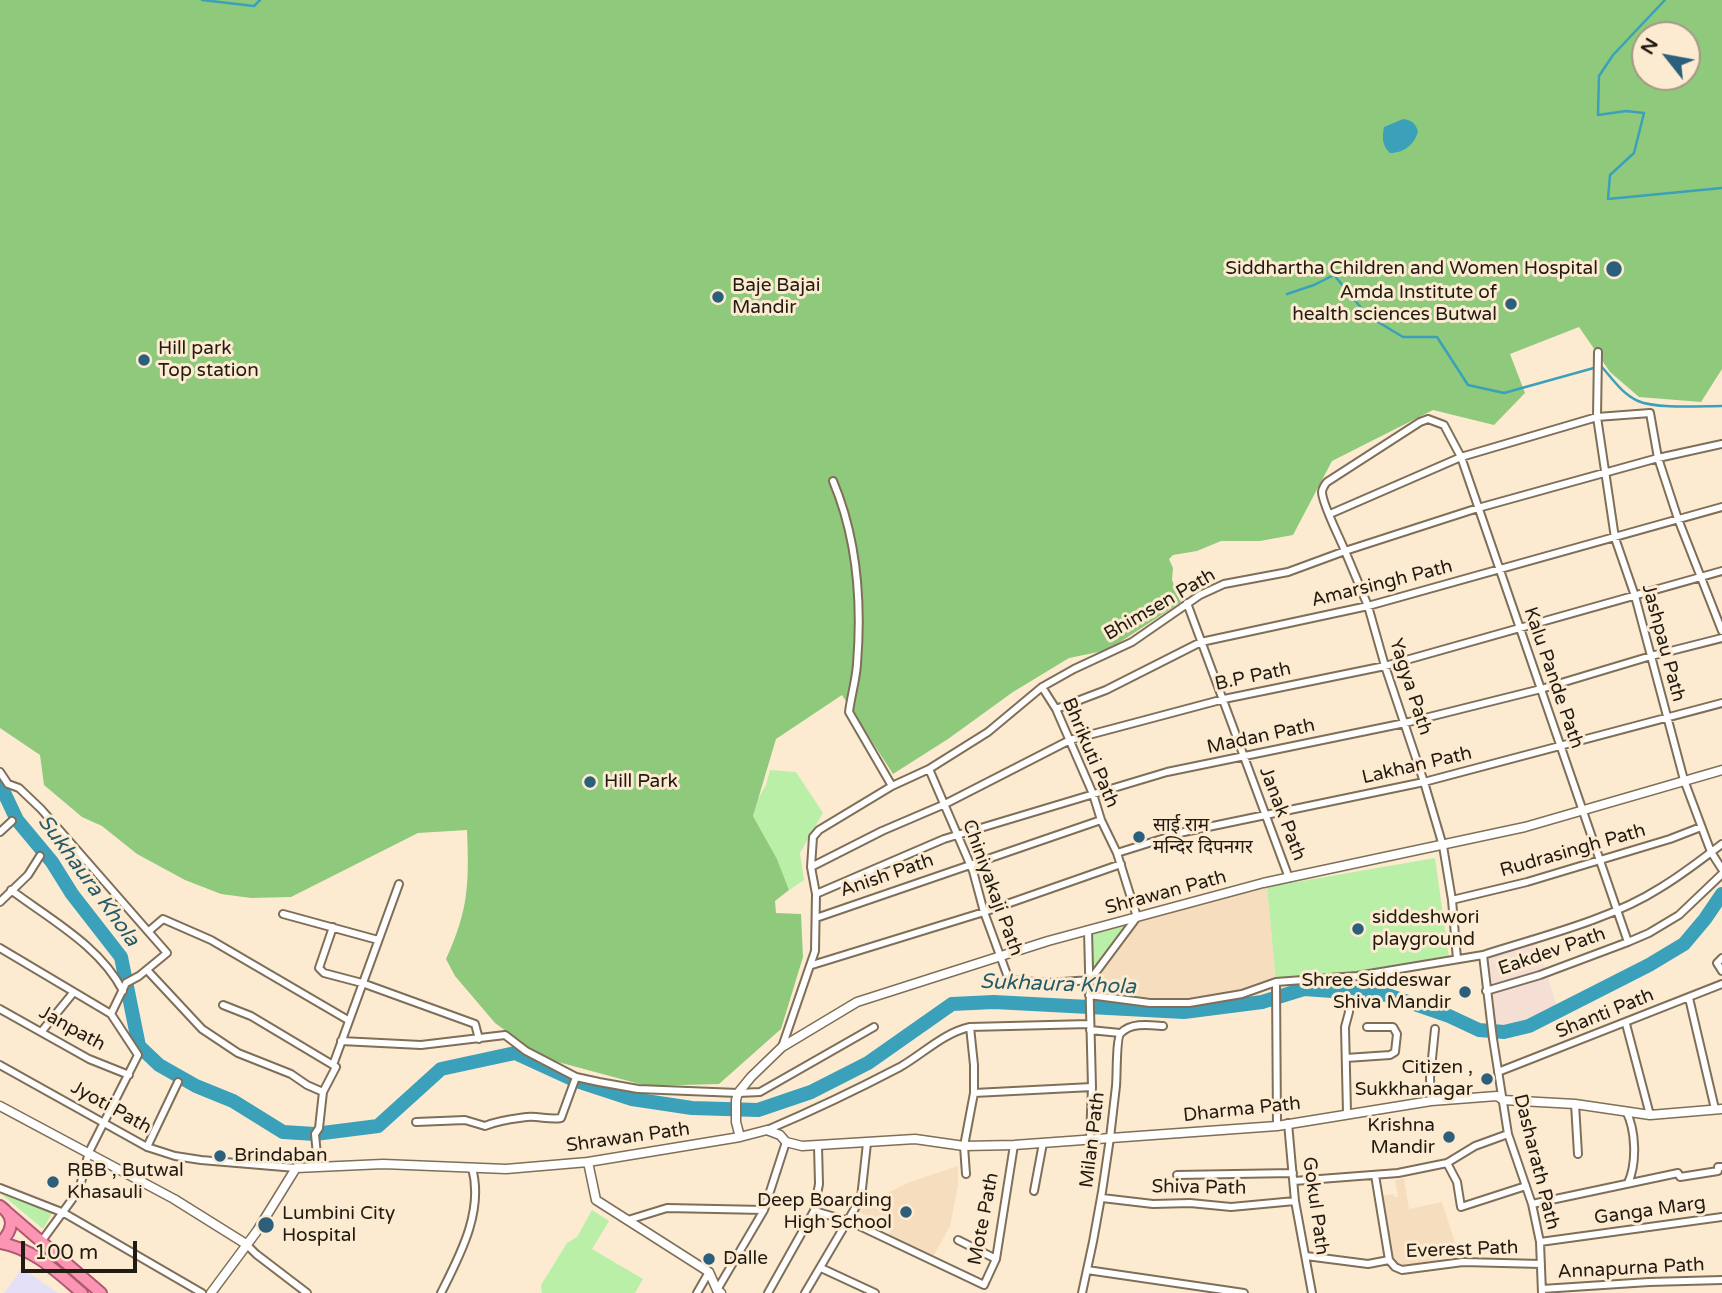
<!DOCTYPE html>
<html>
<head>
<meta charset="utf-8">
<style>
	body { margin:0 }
	#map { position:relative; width:1722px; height:1293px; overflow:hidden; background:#fdebd1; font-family:"Varela Round",sans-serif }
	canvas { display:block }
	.north { position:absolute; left:1631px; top:21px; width:70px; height:70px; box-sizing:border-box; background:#fdebd1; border:2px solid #a59885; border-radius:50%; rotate:301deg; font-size:19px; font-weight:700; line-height:28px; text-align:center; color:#221b12 }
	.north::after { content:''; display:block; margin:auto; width:24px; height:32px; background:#2b5f7b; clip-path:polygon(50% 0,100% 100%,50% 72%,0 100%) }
	.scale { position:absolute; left:21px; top:1241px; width:116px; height:32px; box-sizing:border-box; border:4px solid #221b12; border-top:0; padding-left:9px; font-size:21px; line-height:24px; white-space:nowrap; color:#221b12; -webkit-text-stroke:5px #fdebd1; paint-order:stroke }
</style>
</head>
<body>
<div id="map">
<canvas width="1722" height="1293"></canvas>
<div class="north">N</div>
<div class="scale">100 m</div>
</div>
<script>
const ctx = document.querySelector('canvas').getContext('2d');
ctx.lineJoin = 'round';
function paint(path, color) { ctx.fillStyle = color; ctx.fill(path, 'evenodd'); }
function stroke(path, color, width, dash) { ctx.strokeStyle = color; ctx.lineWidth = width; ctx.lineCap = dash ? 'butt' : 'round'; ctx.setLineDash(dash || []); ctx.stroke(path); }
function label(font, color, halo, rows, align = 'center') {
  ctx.font = font + ' "Varela Round","Noto Sans Devanagari",sans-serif'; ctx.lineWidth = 6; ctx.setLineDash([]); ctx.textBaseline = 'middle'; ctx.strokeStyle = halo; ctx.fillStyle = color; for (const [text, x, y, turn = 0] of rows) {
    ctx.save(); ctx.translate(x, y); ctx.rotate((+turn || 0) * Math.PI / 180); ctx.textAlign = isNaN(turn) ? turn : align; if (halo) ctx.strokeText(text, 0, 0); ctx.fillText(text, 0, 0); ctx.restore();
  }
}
const commercial = new Path2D(`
	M1536 938 1558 1010 1529 1026 1502 1032 1492 1031 1483 955Z`);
const built = new Path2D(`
	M1267 887 1276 982 1242 994 1189 1003 1089 995 1090 984 1137 917Z
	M958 1166V1185L950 1226 932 1259 888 1236 892 1227 855 1210 862 1194 883 1195 910 1182Z
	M1404 1178 1409 1209 1442 1202 1459 1255 1401 1267 1394 1262 1381 1196 1394 1194V1197H1398L1395 1180Z`);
const medical = new Path2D(`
	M22 1268 58 1293H4Z`);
const green = new Path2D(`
	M770 770 796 772 823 813 800 853 804 880 789 890 777 859 753 816 754 806 766 785Z
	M1435 858 1449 958 1416 964 1276 982 1267 887Z
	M1137 917 1090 984 1088 930Z
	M0 1188 54 1210 43 1229 0 1193Z
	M592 1210 609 1221 592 1249 643 1279 635 1293H542L541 1285 567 1243 577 1237Z`);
const forest = new Path2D(`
	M0 0H1722V369L1701 402 1639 397 1610 372 1579 327 1510 354 1525 393 1494 425 1433 410 1332 461 1293 535 1260 541H1221L1197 551 1173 555 1169 559 1173 568 1172 580 1181 602 1108 650 1069 658 1013 692 948 739 893 774 842 695 776 739 753 816 777 859 789 890 775 901 776 913 801 914 803 957 781 1029 719 1084 647 1086 543 1058 495 1023 455 976 446 959C469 909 469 883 467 830L418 833 291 897 251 898 221 894 185 880 137 854 102 826 82 817 44 785 40 755 0 728ZM1645 35H1687V77H1645Z`);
const water = new Path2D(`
	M1403 119C1412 120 1415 123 1418 131 1415 144 1404 153 1390 153 1382 146 1382 138 1384 127Z`);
const stream = new Path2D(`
	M202 0 254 6 260 0
	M1665 0 1613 55 1599 76 1598 115 1626 111 1644 113 1634 153 1610 175 1608 199 1722 188
	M1287 294 1314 285 1334 275 1368 316 1403 337H1437L1468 385 1504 393 1601 366C1612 378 1622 394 1638 401 1656 409 1701 406 1722 406`);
const river = new Path2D(`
	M0 784 17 820 52 862 72 894 121 957 139 1046 159 1065 196 1086 233 1101 283 1132 315 1134 378 1126 441 1069 515 1053 574 1080 632 1099 692 1108 758 1110 811 1092 868 1063 952 1004 994 1002 1184 1012 1262 1002 1304 989 1388 995 1449 1016 1479 1030 1504 1032 1529 1026 1649 965 1684 944 1705 919 1722 894`);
const minor = new Path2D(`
	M1598 352 1597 417 1615 538 1635 596 1684 780 1711 852 1722 869
	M833 481C857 538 862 602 857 664 856 680 851 696 849 712L892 786
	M1330 514 1461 457 1628 942 1540 975 1486 991
	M1187 603 1289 878
	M1056 709 1106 690 1201 642 1368 606 1722 507
	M929 769 973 871 984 912 1009 980 1049 983 1090 980 1137 917 1117 853 1101 820 1093 794 1056 709 1042 687
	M0 772 8 784 19 788 41 809 167 953 139 976 126 983 111 1014 138 1055 89 1152 79 1190 41 1242
	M0 832 12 821
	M1117 853 1184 832 1424 782 1722 703
	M811 867 882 831 945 804 1070 740 1224 699 1385 666 1722 571
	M11 890C51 920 100 946 123 991
	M816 894 944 839 1167 772 1405 723 1541 689 1651 656 1722 638
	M1452 900 1527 882 1670 839 1701 827
	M0 902 28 875 40 856
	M283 914 378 940
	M816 918 1101 820
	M333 927 319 968 324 973 362 983 475 1024 479 1039
	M1088 930 1092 1087 1090 1138
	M149 931 163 919 211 940 348 1020
	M1628 942 1649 933 1679 915 1722 874
	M0 948 111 1014
	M1722 958 1717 963 1722 971
	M1457 959 1452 900 1443 846 1424 782 1385 666 1368 606 1345 551 1478 508 1658 458 1722 444
	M812 965 984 912 1121 864
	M147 970 202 1029 238 1053 291 1074 307 1085 323 1092
	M1276 982 1277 1126
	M1089 995 1150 1003H1189L1242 994 1276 982 1357 976 1483 955
	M1689 998 1715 1109
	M223 1005 251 1016 333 1065
	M0 1009 89 1059 129 1075
	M1626 1024 1650 1115
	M1090 1030 1120 1033
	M42 1031 73 993
	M341 1041 421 1045 505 1035 526 1051 576 1077 599 1082 638 1089 738 1093 760 1092 874 1027
	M782 1047 815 951 816 894 811 867 813 837 819 830 892 786 929 769 988 732 1042 687 1074 669 1132 642 1200 595 1224 584 1288 572 1345 551C1340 538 1322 504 1322 492 1322 489 1325 484 1327 482L1420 422 1428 419 1444 425 1461 457 1597 417 1650 413 1658 458 1678 519 1722 631
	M1346 1058 1390 1055 1395 1052 1397 1034 1393 1027H1367
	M0 1065 147 1147 175 1156 201 1160 296 1168
	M1498 1072 1722 984
	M974 1093 1092 1087
	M1431 1101 1430 1078 1435 1029
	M1575 1104 1578 1154
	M1626 1111C1636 1130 1637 1164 1628 1183
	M1347 1113 1345 1027 1349 1012 1348 999
	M416 1122 465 1120 485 1126C499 1120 512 1119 527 1117 539 1116 550 1120 561 1118L576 1077
	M1288 1123 1295 1201 1312 1293
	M767 1130C812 1111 856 1090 900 1067 923 1054 943 1033 970 1027L1089 1024
	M147 1147 178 1082
	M1447 1163 1457 1182 1461 1207 1526 1186
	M318 1166 315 1134 319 1128 323 1092 336 1067 333 1065 399 884
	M966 1174 964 1146 974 1093V1065L970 1027
	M1177 1175 1293 1173
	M1294 1181 1398 1173 1447 1163 1475 1146 1508 1134
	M0 1188 64 1213 202 1293
	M1034 1191 1043 1143
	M1102 1198 1153 1204 1190 1203 1231 1207 1295 1201
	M1532 1204 1678 1173 1680 1177 1718 1171V1167H1722
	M814 1211 849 1221 984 1285 996 1259 1014 1145
	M628 1220 667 1208 764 1210
	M958 1240 996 1259
	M1540 1242 1722 1217
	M246 1244 256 1254 307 1293
	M1306 1256 1368 1264 1389 1260 1375 1175
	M1389 1260 1395 1267 1402 1270 1463 1262 1541 1264
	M821 1268 875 1293
	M1087 1270 1244 1293
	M1542 1289 1649 1282 1722 1280
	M717 1290 764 1210 786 1142
	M441 1293C460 1255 484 1211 472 1168
	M697 1293 709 1272
	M768 1293 814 1211 819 1184 818 1146
	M805 1293 861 1198 867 1143
	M1082 1293C1098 1224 1109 1156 1116 1086 1117 1076 1116 1037 1121 1033 1131 1022 1150 1025 1163 1026
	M1542 1293 1540 1242 1532 1204 1508 1134 1493 1039 1483 955C1539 937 1610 920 1660 888 1682 875 1702 859 1722 844`);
const tertiary = new Path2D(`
	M0 1106 174 1199 246 1244
	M740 1137 736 1122V1100L738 1093 751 1077 782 1047 857 1002 1048 941 1263 883 1525 827 1722 770
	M588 1162 596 1200 709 1272 717 1290 721 1293
	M211 1293 257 1231 296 1168 383 1164 506 1169 588 1162 740 1137 767 1130 780 1135 786 1142 802 1146 915 1139 964 1146 1014 1145 1277 1126 1431 1101 1497 1096 1503 1100 1575 1104 1650 1115 1722 1109`);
const trunk = new Path2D(`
	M0 1206C16 1217 13 1231 0 1243
	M8 1213 101 1293
	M1 1243C34 1249 57 1272 82 1293`);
const markers = [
	[1614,269,9,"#2b5f7b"],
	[718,297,7,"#2b5f7b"],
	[1511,304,7,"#2b5f7b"],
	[144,360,7,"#2b5f7b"],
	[590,782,7,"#2b5f7b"],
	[1139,837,7,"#2b5f7b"],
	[1358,929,7,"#2b5f7b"],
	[1465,992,7,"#2b5f7b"],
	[1487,1079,7,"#2b5f7b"],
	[1449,1137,7,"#2b5f7b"],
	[220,1156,7,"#2b5f7b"],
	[53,1182,7,"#2b5f7b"],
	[906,1212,7,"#2b5f7b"],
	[266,1225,9,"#2b5f7b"],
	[709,1259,7,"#2b5f7b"]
];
const poiNames = [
	["Siddhartha Children and Women Hospital",1598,269,"right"],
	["Baje Bajai",732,286],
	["Mandir",732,308],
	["Amda Institute of",1497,293,"right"],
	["health sciences Butwal",1497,315,"right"],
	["Hill park",158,349],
	["Top station",158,371],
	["Hill Park",604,782],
	["साई राम",1153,826],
	["मन्दिर दिपनगर",1153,848],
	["siddeshwori",1372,918],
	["playground",1372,940],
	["Shree Siddeswar",1451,981,"right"],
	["Shiva Mandir",1451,1003,"right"],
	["Citizen ,",1473,1068,"right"],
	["Sukkhanagar",1473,1090,"right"],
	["Krishna",1435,1126,"right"],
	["Mandir",1435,1148,"right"],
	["Brindaban",234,1156],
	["RBB , Butwal",67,1171],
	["Khasauli",67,1193],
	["Deep Boarding",892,1201,"right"],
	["High School",892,1223,"right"],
	["Lumbini City",282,1214],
	["Hospital",282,1236],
	["Dalle",723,1259]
];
const streetNames = [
	["Amarsingh Path",1382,584,-14],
	["Bhimsen Path",1160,605,-30],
	["Jashpau Path",1663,643,75],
	["B.P Path",1253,677,-12],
	["Kalu Pande Path",1553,678,71],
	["Yagya Path",1410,687,72],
	["Madan Path",1261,737,-12],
	["Bhrikuti Path",1090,753,67],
	["Lakhan Path",1417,766,-13],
	["Janak Path",1282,814,69],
	["Rudrasingh Path",1573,851,-16],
	["Anish Path",887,876,-19],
	["Chiniyakaji Path",992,888,70],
	["Shrawan Path",1166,893,-15],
	["Eakdev Path",1552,952,-19],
	["Shanti Path",1605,1014,-22],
	["Janpath",72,1029,29],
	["Jyoti Path",111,1108,29],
	["Dharma Path",1242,1110,-6],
	["Shrawan Path",628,1138,-8],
	["Milan Path",1093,1140,-83],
	["Dasharath Path",1536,1162,76],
	["Shiva Path",1199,1188,1],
	["Gokul Path",1315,1206,82],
	["Ganga Marg",1650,1211,-8],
	["Mote Path",984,1219,-79],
	["Everest Path",1462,1250,-2],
	["Annapurna Path",1631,1269,-3]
];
const waterNames = [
	["Sukhaura Khola",88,881,54],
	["Sukhaura Khola",1058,985,2]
];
paint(commercial, '#f5ded3');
paint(built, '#f5ddbe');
paint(medical, '#e4e0f7');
paint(green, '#b9efa7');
paint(forest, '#8fca7c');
paint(water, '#3ba0b9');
stroke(stream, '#3ba0b9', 2.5);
stroke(river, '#3ba0b9', 14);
stroke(minor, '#7f6f59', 10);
stroke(tertiary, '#7f6f59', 11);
stroke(trunk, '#af5870', 14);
stroke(minor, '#fff', 6);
stroke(tertiary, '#fff', 8);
stroke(trunk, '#fc94b4', 10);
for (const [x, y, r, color] of markers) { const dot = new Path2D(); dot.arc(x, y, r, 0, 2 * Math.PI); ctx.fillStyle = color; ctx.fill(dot); stroke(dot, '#fdebd1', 2.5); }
label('19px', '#221b12', '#fdebd1', poiNames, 'left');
label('19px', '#221b12', '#fdebd1', streetNames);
label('italic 21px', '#245b69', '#fdebd1', waterNames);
</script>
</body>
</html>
